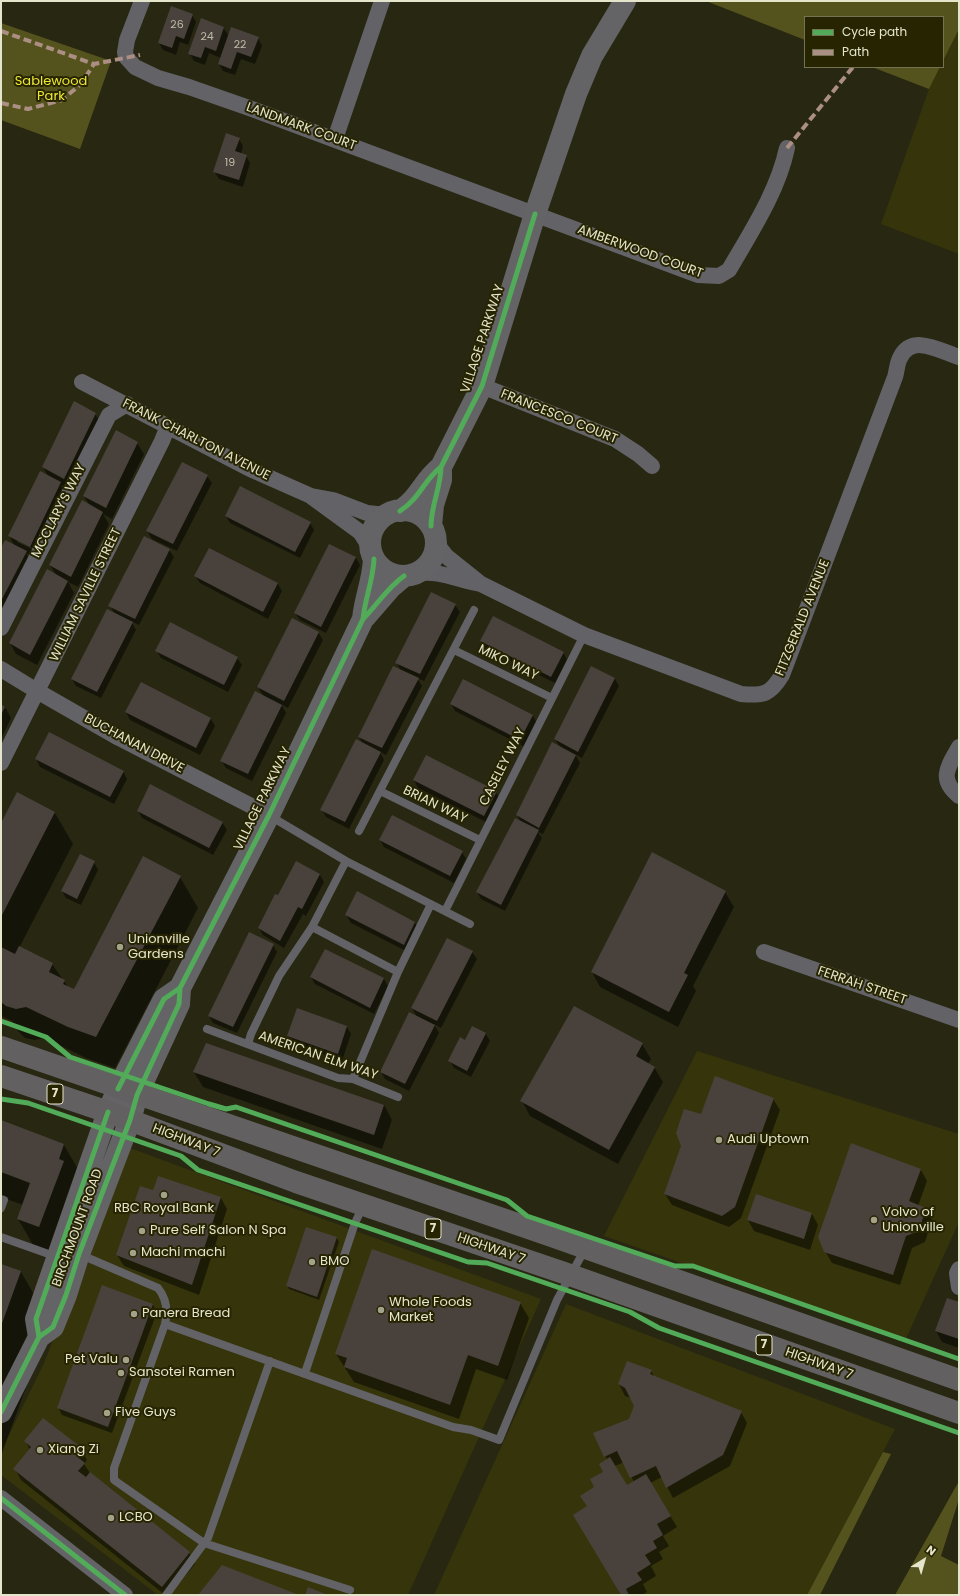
<!DOCTYPE html>
<html>
<head>
<meta charset="utf-8">
<style>
	body { margin:0 }
	#map { position:relative; width:960px; height:1596px; overflow:hidden; background:#282712; font-family:Poppins,sans-serif }
	canvas { display:block }
	.frame { position:absolute; inset:0; border:2px solid #e5e5cc; pointer-events:none }
	.legend { position:absolute; left:804px; top:16px; width:140px; height:52px; box-sizing:border-box; background:#272501; border:1px solid #737252; margin:0; padding:5px 7px; list-style:none; font-size:12px; color:#e5e5cc }
	.legend li { display:flex; align-items:center; gap:8px; height:20px }
	.legend b { width:20px; border:1px solid #737252 }
	.north { position:absolute; left:904px; top:1540px; width:40px; height:40px; -webkit-text-stroke:3px #272501; paint-order:stroke; rotate:37deg; font-size:11px; font-weight:700; line-height:16px; text-align:center; color:#e5e5cc }
	.north::after { content:''; display:block; margin:auto; width:14px; height:18px; background:#e5e5cc; clip-path:polygon(50% 0,100% 100%,50% 72%,0 100%) }
</style>
</head>
<body>
<div id="map">
<canvas width="960" height="1596"></canvas>
<div class="frame"></div>
<ul class="legend">
<li><b style="height:5px;background:#51ab58"></b>Cycle path</li>
<li><b style="height:5px;background:#ac8f84"></b>Path</li>
</ul>
<div class="north">N</div>
</div>
<script>
const ctx = document.querySelector('canvas').getContext('2d');
ctx.lineJoin = 'round';
function paint(path, color) { ctx.fillStyle = color; ctx.fill(path, 'evenodd'); }
function stroke(path, color, width, dash) { ctx.strokeStyle = color; ctx.lineWidth = width; ctx.lineCap = dash ? 'butt' : 'round'; ctx.setLineDash(dash || []); ctx.stroke(path); }
function label(font, color, halo, rows, align = 'center') {
  ctx.font = font + ' Poppins,sans-serif'; ctx.lineWidth = 4; ctx.setLineDash([]); ctx.textBaseline = 'middle'; ctx.strokeStyle = halo; ctx.fillStyle = color; for (const [text, x, y, turn = 0] of rows) {
    ctx.save(); ctx.translate(x, y); ctx.rotate((+turn || 0) * Math.PI / 180); ctx.textAlign = isNaN(turn) ? turn : align; if (halo) ctx.strokeText(text, 0, 0); ctx.fillText(text, 0, 0); ctx.restore();
  }
}
const built = new Path2D(`
	M959 29V254L881 224 929 89 940 67H943V61Z
	M697 1051 959 1134V1222L905 1341 604 1236Z
	M130 1148 541 1299 408 1595H158L1 1475V1451L44 1363Z
	M566 1304 895 1429 807 1595H434Z`);
const green = new Path2D(`
	M706 1H959V29L943 61V17H805V40Z
	M1 23 111 61 80 149 1 120Z
	M872 67H940L929 89Z
	M883 1452 891 1454 820 1595H807Z
	M959 1481V1499L941 1556 959 1565V1595H895Z`);
const shadow = new Path2D(`
	M192 15 196 22 188 45 180 42 176 55 163 50 159 43Z
	M223 27 229 36 258 38 262 46 255 64 241 59 235 75 223 71 219 64 221 58 209 53 205 65 194 61 190 54Z
	M239 139 243 146 241 154 246 156 250 163 243 187 219 179 214 171Z
	M95 414 102 425 70 489 61 485 67 494 36 558 26 553 32 563 1 624V550L15 546 9 536 48 476 43 467ZM17 540 34 549V550L17 542Z
	M137 443 144 454 112 519 103 514 109 524 78 587 68 582 74 593 37 665 16 654 10 643 56 575 50 565 90 506 84 496Z
	M207 476 212 483 177 551 152 539 147 531Z
	M226 516 310 523 314 530 300 558 230 523Z
	M329 545 356 558 360 565 326 633 300 620 295 613Z
	M169 550 174 557 139 625 131 621 136 630 101 698 76 686 72 679 115 614 110 606Z
	M209 550 278 584 282 591 268 619 200 583 195 576Z
	M455 605 460 612 424 681 417 678 422 686 386 755 380 752 384 760 349 829 326 817 322 810 363 744 359 737 401 671 397 663Z
	M170 624 237 658 242 665 228 692 161 658 156 650Z
	M318 632 323 640 288 708 281 704 286 713 252 781 226 768 221 760 264 697 258 687Z
	M481 641 563 652 567 660 555 683 485 648Z
	M591 667 615 679 619 686 582 758 575 754 580 763 543 834 538 832 542 838 505 911 481 899 477 892 521 822 517 815 553 744 560 747 555 739Z
	M141 684 211 719 215 726 200 755 130 720 126 712Z
	M451 704 533 716 537 723 525 747 455 711Z
	M1 705 5 707 11 718 1 739Z
	M36 759 123 771 127 779 114 804 40 767Z
	M414 780 496 792 500 799 488 823 418 788Z
	M138 811 222 822 227 830 213 855 142 818Z
	M55 813 73 844 19 948 52 964 68 987 75 991 180 877 198 908 115 1068 86 1058 45 1038 35 1040 25 1038 18 1031 12 1021 1 1016V825Z
	M380 840 462 852 466 859 454 883 384 847Z
	M94 862 98 870 81 905 66 898 62 891Z
	M296 863 320 875 324 882 306 916 303 914 284 948 263 935 259 928 279 897Z
	M725 892 734 907 693 986 696 991 678 1027 600 987 592 972Z
	M358 893 415 923 419 930 408 952 351 923 346 915Z
	M273 945 277 952 237 1033 213 1023 209 1016Z
	M326 950 384 979 388 986 374 1014 315 984 311 977Z
	M472 952 477 959 441 1028 434 1024 439 1033 409 1091 385 1079 381 1072 417 1017 412 1008Z
	M347 1027 351 1034 342 1061 293 1044 288 1036Z
	M486 1034 490 1041 471 1077 454 1068 450 1061Z
	M642 1044 651 1059 648 1064 654 1067 663 1082 618 1164 530 1116 522 1101Z
	M194 1072 384 1105 392 1120 382 1149 203 1087Z
	M773 1099 780 1110 741 1218 729 1227 672 1205 665 1194 702 1115Z
	M1 1122 64 1145 82 1176 57 1258 36 1250 18 1219 23 1205 1 1197Z
	M921 1170 927 1181 918 1206 926 1209 932 1220 925 1242 912 1248 900 1285 832 1263 825 1251Z
	M158 1177 221 1198 227 1209 199 1295 124 1266 117 1255 153 1191Z
	M756 1195 812 1214 818 1225 810 1250 754 1231 748 1220Z
	M307 1228 337 1238 339 1242 319 1300 289 1289 287 1286Z
	M1 1265 21 1272 50 1322 1 1456Z
	M103 1286 153 1305 157 1312 112 1433 62 1415 58 1407Z
	M520 1303 529 1318 507 1380 476 1369 459 1419 354 1382 336 1354Z
	M959 1303V1348L942 1342 936 1331Z
	M651 1371 654 1376 741 1412 747 1423 730 1466 673 1498 662 1477 650 1483 677 1527 663 1536 669 1546 659 1552 663 1559 651 1566 656 1576 643 1584 647 1592 642 1595H622L588 1507 604 1472 608 1460 605 1456 630 1420 635 1406 631 1398 625 1396 619 1384ZM624 1462 634 1482 627 1486 615 1466Z
	M26 1442 81 1449 87 1460 84 1464 90 1473 189 1552 195 1564 170 1595H165L21 1480 15 1469 30 1450Z`);
const building = new Path2D(`
	M171 6 193 14 184 39 176 36 172 48 158 43Z
	M201 18 224 27 216 51 205 47 201 58 188 54Z
	M231 27 259 37 251 57 237 52 231 69 218 64Z
	M226 133 240 138 235 151 247 155 239 180 213 172Z
	M74 401 96 413 64 479 42 467Z
	M116 430 138 442 106 508 83 496Z
	M182 462 208 475 173 544 146 531Z
	M40 471 61 482 30 547 8 536Z
	M240 486 311 522 295 552 225 516Z
	M82 500 103 512 71 577 49 565Z
	M144 536 170 549 135 619 108 606Z
	M5 540 27 551 1 601V548Z
	M329 544 356 557 321 627 294 613Z
	M209 548 278 583 263 612 194 576Z
	M47 569 68 581 30 655 9 643Z
	M431 592 456 604 420 674 395 663Z
	M107 609 133 622 97 692 71 679Z
	M493 616 564 652 551 677 480 641Z
	M292 618 319 632 284 701 257 687Z
	M170 622 238 657 224 685 155 651Z
	M393 666 419 678 382 748 358 737Z
	M591 666 615 678 578 752 554 739Z
	M463 679 533 715 520 740 450 704Z
	M141 682 211 718 196 748 125 712Z
	M255 691 282 705 248 774 220 761Z
	M1 704 5 707 1 715Z
	M49 732 124 771 110 797 35 759Z
	M356 739 381 752 345 822 320 810Z
	M552 742 576 755 539 828 516 815Z
	M426 755 497 791 484 816 413 780Z
	M150 784 223 822 209 848 137 811Z
	M17 792 55 812 1 917V823Z
	M392 815 463 851 450 876 379 840Z
	M515 818 539 830 501 905 476 892Z
	M652 852 726 891 684 973 688 975 669 1012 591 972Z
	M80 854 95 861 77 899 61 891Z
	M143 856 181 876 96 1037 68 1027 26 1007 16 1009 6 1006 1 1002V947L15 954 19 946 53 963 49 972 65 980 63 984 74 989Z
	M296 861 320 874 302 909 298 907 280 941 258 928 275 894 278 895Z
	M357 891 415 922 404 945 345 915Z
	M249 932 274 944 233 1027 208 1016Z
	M447 938 473 951 437 1021 411 1008Z
	M325 949 384 978 370 1008 310 977Z
	M574 1006 643 1043 636 1056 655 1067 609 1150 520 1101Z
	M297 1008 347 1026 338 1054 287 1036Z
	M409 1012 435 1025 405 1084 380 1072Z
	M472 1026 486 1033 467 1071 448 1061 460 1037 465 1040Z
	M206 1043 384 1105 374 1135 193 1072Z
	M715 1076 774 1098 735 1207 722 1216 664 1194 681 1146 676 1133 684 1109 701 1114Z
	M1 1120 64 1144 59 1159 64 1161 39 1227 17 1219 30 1183 1 1172Z
	M851 1143 921 1169 909 1201 926 1208 919 1231 906 1236 893 1275 824 1252 818 1237Z
	M158 1176 221 1197 192 1285 116 1255 140 1186 153 1190Z
	M756 1194 812 1213 804 1239 747 1220Z
	M306 1227 337 1237 317 1297 286 1286Z
	M372 1249 521 1302 498 1366 468 1355 450 1405 344 1367 347 1358 335 1354Z
	M1 1264 21 1271 1 1326Z
	M102 1285 153 1304 108 1427 57 1408Z
	M947 1298 959 1302V1339L935 1331Z
	M627 1361 652 1370 650 1374 742 1411 723 1455 666 1488 656 1466 630 1478 617 1451 604 1457 593 1433 629 1419 634 1406 625 1388 618 1384Z
	M43 1418 82 1448 76 1456 85 1463 78 1471 86 1477 90 1472 190 1552 162 1587 13 1469 31 1447 24 1441Z
	M610 1457 627 1485 646 1474 671 1516 657 1524 663 1535 653 1541 657 1548 645 1555 651 1564 637 1573 642 1580 626 1589 629 1595H621L573 1515 587 1506 580 1496 594 1487 590 1479 603 1472 599 1464Z
	M222 1565 299 1595H198Z
	M308 1587 328 1595H305Z`);
const service = new Path2D(`
	M454 650 552 698
	M380 791 480 840
	M270 816 346 861 470 924
	M359 831 474 610
	M445 911 584 635
	M312 927 398 972
	M207 1029 338 1078 353 1079 398 1097
	M248 1044 251 1034 279 976 312 927 346 861
	M353 1079 398 972 431 904
	M1 1199 4 1200 1 1208
	M1 1237 57 1257
	M79 1254 158 1288C167 1299 168 1311 165 1324L114 1468V1480L204 1543 350 1590
	M165 1324 453 1427 471 1430 499 1440 557 1300 585 1249
	M305 1373 355 1223 363 1206
	M166 1595 208 1538 270 1361`);
const minor = new Path2D(`
	M142 1 127 40 125 52 126 57 135 67 158 78 189 87 252 109 698 275 719 276 729 270C751 232 778 191 787 148
	M335 139 382 1
	M82 382 250 469 311 496 333 500 367 513 387 515
	M482 386 615 439 638 454 652 466
	M312 497 360 532 371 549
	M436 543 446 556 481 584 584 635 741 694C763 696 770 695 782 675L895 377C897 371 897 363 900 358 912 333 940 351 959 357
	M416 574C438 569 460 581 481 584
	M1 628 109 415 127 404
	M1 669 37 691 119 738 269 815
	M959 747C948 767 938 779 959 796
	M1 763 162 441 168 426
	M764 952 959 1020
	M959 1269 957 1273 959 1287
	M1 1498 125 1595`);
const secondary = new Path2D(`
	M370 543a33 33 0 1 1 66 0a33 33 0 1 1-66 0Z
	M400 511C421 497 423 481 441 467L482 386 535 214 576 94 592 56 625 1
	M431 526 433 505 441 480V472
	M365 617 391 587 404 576
	M39 1337 36 1319 108 1112 118 1089 164 999 180 988
	M1 1412 39 1337 53 1327 66 1295 79 1254 130 1120 137 1095 179 1004 180 988 269 815 363 619C365 598 373 581 374 559`);
const primary = new Path2D(`
	M1 1047 549 1235 959 1380
	M1 1076 108 1112 296 1182 570 1275 959 1413`);
const quiet = new Path2D(`
	M1 31 94 64 140 55
	M1 103 28 109 62 100 81 84 94 64
	M787 148 853 67`);
const cycleway = new Path2D(`
	M400 511C421 497 423 481 441 467L482 386 535 214
	M431 526C431 505 441 487 441 467
	M363 619C377 605 387 588 404 576
	M1 1021 46 1037 70 1057 209 1104 226 1109 236 1107 507 1200 527 1216 675 1266H693L959 1359
	M118 1089 164 999 180 988
	M1 1099 28 1103 181 1156 198 1170 468 1262 487 1263 630 1312 659 1328 959 1433
	M39 1337 36 1319 108 1112
	M1 1412 39 1337 53 1327 66 1295 79 1254 130 1120 137 1095 179 1004 180 988 269 815 363 619C365 598 373 581 374 559
	M1 1498 125 1595`);
const markers = [
	[120,947,4,"#a3a28b"],
	[719,1140,4,"#a3a28b"],
	[164,1195,4,"#a3a28b"],
	[874,1220,4,"#a3a28b"],
	[142,1231,4,"#a3a28b"],
	[133,1253,4,"#a3a28b"],
	[312,1262,4,"#a3a28b"],
	[381,1310,4,"#a3a28b"],
	[134,1314,4,"#a3a28b"],
	[126,1360,4,"#a3a28b"],
	[121,1373,4,"#a3a28b"],
	[107,1413,4,"#a3a28b"],
	[40,1450,4,"#a3a28b"],
	[111,1518,4,"#a3a28b"]
];
const numberNames = [
	["26",177,25],
	["24",207,37],
	["22",240,45],
	["19",230,163]
];
const shields = [
	[55,1094,16],
	[433,1229,16],
	[764,1345,16]
];
const shieldNames = [
	["7",55,1094],
	["7",433,1229],
	["7",764,1345]
];
const parkNames = [
	["Sablewood",51,82],
	["Park",51,97]
];
const streetNames = [
	["LANDMARK COURT",301,127,20],
	["AMBERWOOD COURT",640,252,20],
	["VILLAGE PARKWAY",483,339,-72],
	["FRANCESCO COURT",559,417,22],
	["FRANK CHARLTON AVENUE",196,440,27],
	["MCCLARY'S WAY",59,511,-63],
	["WILLIAM SAVILLE STREET",86,595,-64],
	["FITZGERALD AVENUE",803,618,-68],
	["MIKO WAY",508,663,26],
	["BUCHANAN DRIVE",134,744,28],
	["CASELEY WAY",503,767,-63],
	["VILLAGE PARKWAY",263,799,-64],
	["BRIAN WAY",435,805,26],
	["FERRAH STREET",862,986,19],
	["AMERICAN ELM WAY",318,1056,19],
	["HIGHWAY 7",186,1141,21],
	["BIRCHMOUNT ROAD",78,1228,-70],
	["HIGHWAY 7",491,1249,19],
	["HIGHWAY 7",819,1364,20]
];
const poiNames = [
	["Unionville",128,940],
	["Gardens",128,955],
	["Audi Uptown",727,1140],
	["RBC Royal Bank",164,1209,"center"],
	["Volvo of",882,1213],
	["Unionville",882,1228],
	["Pure Self Salon N Spa",150,1231],
	["Machi machi",141,1253],
	["BMO",320,1262],
	["Whole Foods",389,1303],
	["Market",389,1318],
	["Panera Bread",142,1314],
	["Pet Valu",118,1360,"right"],
	["Sansotei Ramen",129,1373],
	["Five Guys",115,1413],
	["Xiang Zi",48,1450],
	["LCBO",119,1518]
];
paint(built, '#36340b');
paint(green, '#55531d');
paint(shadow, '#0007');
paint(building, '#49423c');
stroke(service, '#636267', 8);
stroke(minor, '#636267', 16);
stroke(secondary, '#646366', 22);
stroke(primary, '#626061', 22);
stroke(quiet, '#ac8f84', 4, [8, 4]);
stroke(cycleway, '#51ab58', 5);
for (const [x, y, r, color] of markers) { const dot = new Path2D(); dot.arc(x, y, r, 0, 2 * Math.PI); ctx.fillStyle = color; ctx.fill(dot); stroke(dot, '#272501', 1.5); }
label('11px', '#bebca8', null, numberNames);
for (const [x, y, w] of shields) { const box = new Path2D(); box.roundRect(x - w / 2, y - 10, w, 20, 3); ctx.fillStyle = '#272501'; ctx.fill(box); stroke(box, '#e5e5cc', 1); }
label('bold 12px', '#e5e5cc', null, shieldNames);
label('13px', '#eee833', '#272501', parkNames);
label('13px', '#e5e5cc', '#272501', streetNames);
label('13px', '#e5e5cc', '#272501', poiNames, 'left');
</script>
</body>
</html>
